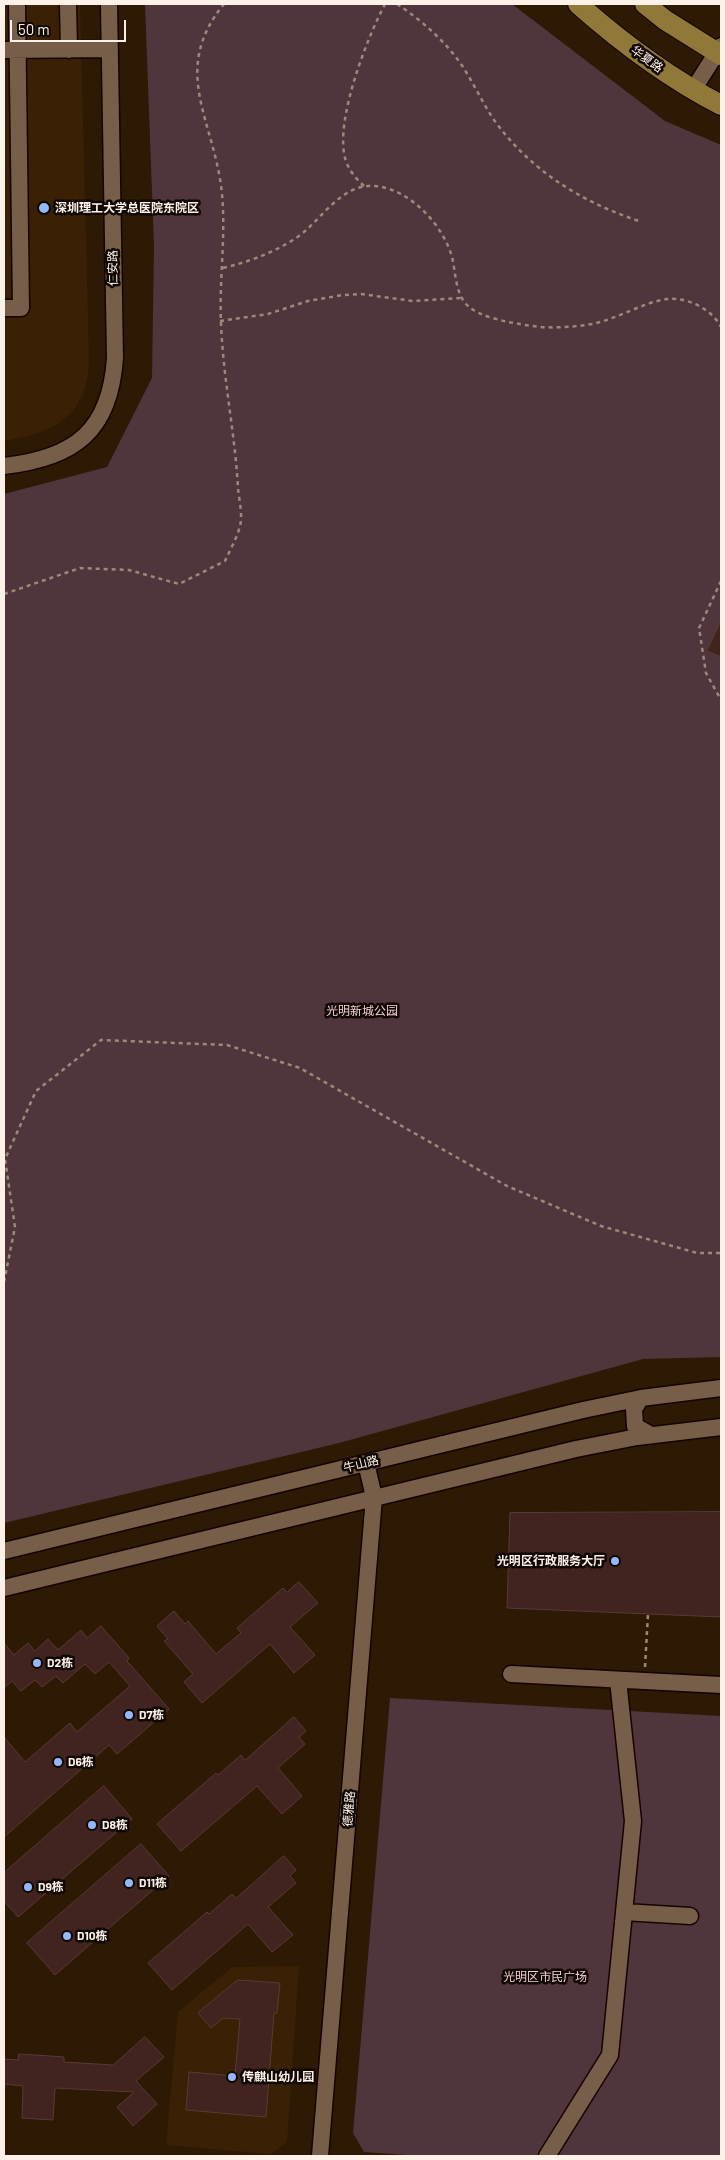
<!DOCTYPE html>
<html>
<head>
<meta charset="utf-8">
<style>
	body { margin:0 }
	#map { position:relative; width:725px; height:2160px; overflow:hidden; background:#2e1905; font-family:Barlow,sans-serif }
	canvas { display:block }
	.frame { position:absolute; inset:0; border:5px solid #fdf1e8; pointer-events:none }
	.scale { position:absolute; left:10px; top:20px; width:116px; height:22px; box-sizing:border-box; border:2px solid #fdf1e8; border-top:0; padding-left:6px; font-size:15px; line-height:18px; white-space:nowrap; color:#fdf1e8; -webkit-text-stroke:4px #0f0702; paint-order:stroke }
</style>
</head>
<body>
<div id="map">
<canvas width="725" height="2160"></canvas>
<div class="frame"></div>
<div class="scale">50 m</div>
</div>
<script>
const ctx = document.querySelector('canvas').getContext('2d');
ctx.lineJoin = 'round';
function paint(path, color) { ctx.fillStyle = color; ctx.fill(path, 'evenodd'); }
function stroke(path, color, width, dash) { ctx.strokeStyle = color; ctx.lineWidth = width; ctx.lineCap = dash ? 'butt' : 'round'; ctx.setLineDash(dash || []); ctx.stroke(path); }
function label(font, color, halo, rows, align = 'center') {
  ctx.font = font + ' Barlow,"Noto Sans SC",sans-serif'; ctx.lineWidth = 5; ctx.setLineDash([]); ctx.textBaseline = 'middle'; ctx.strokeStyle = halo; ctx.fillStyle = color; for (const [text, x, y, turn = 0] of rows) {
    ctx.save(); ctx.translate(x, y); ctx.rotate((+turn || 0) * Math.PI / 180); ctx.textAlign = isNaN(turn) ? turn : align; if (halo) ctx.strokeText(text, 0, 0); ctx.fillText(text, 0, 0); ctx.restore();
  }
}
const built = new Path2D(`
	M4 4H80L89 357 88 376 83 395 73 411 58 424 41 432 24 437 4 441Z
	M299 1966 287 2142 271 2154 166 2145 178 2012 232 1967Z`);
const green = new Path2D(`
	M145 4H512L665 121 721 145V1357L643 1359 339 1443 4 1523V494L107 467 152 378 154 245Z
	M390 1698 721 1716V2156H422L364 2152 353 2133Z`);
const building = new Path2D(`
	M721 621V657L707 651Z
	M721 1512V1617L507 1608 510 1513Z
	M299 1582 318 1603 290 1627 315 1655 294 1673 270 1644 202 1703 184 1682 193 1674 164 1641 168 1639 157 1626 174 1611 185 1624 188 1621 216 1654 241 1633 237 1628 283 1588 287 1592Z
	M101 1626 129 1658 127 1661 169 1709 117 1754 109 1745 4 1837V1737L25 1762 70 1723 77 1732 130 1686 109 1662 95 1674 85 1664 63 1683 56 1676 42 1687 35 1680 21 1691 12 1681 4 1688V1643L14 1655 28 1643 35 1651 48 1639 58 1650 81 1630 87 1638Z
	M294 1717 306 1731 299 1737 305 1744 278 1768 302 1796 282 1814 257 1786 181 1851 157 1824 216 1773 218 1775 241 1755 245 1760Z
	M104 1786 132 1819 18 1917 4 1901V1873Z
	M141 1844 169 1876 55 1975 27 1943Z
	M284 1856 296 1870 290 1876 296 1883 268 1907 293 1935 272 1952 248 1924 172 1990 148 1963 207 1912 209 1914 232 1894 236 1898Z
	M238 1980 280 1983 277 2013H274L266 2117 186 2110 189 2072 235 2076 240 2019 223 2018 211 2028 198 2013Z
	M145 2037 164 2057 136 2081 157 2104 133 2126 117 2107 134 2092 55 2088 53 2120 22 2118 23 2086 4 2084V2059L18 2060 19 2054 50 2056 64 2057V2062L113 2065Z`);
const path = new Path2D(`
	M397 4C421 20 444 40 461 64 473 82 482 102 494 120 530 170 581 202 639 221
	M364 186C355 178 348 169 345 158 335 120 367 38 385 4
	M223 268C248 262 270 254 293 240 320 224 339 183 375 186 410 189 443 225 452 257 456 273 455 294 468 306 478 316 506 322 520 324 544 329 568 328 592 324 617 319 644 302 667 299 687 297 712 309 721 327
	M220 321 268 314 308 301 343 295 361 294 413 301 461 298
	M721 581 699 628 706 673 721 700
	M4 594 80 568 129 570 179 584 225 561C230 550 237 538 240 526 243 515 239 500 238 488 235 433 223 378 221 323 219 280 226 237 222 194 215 121 169 71 224 4
	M4 1282 15 1227 5 1159 36 1091 101 1040 227 1045 300 1068 507 1186 601 1226 697 1253H721
	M645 1667 648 1614`);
const minor = new Path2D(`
	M68 4 69 50
	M4 50 110 49
	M693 90 721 46
	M4 308H21L17 4
	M4 466C75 458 110 431 115 358L109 4
	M641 1398 634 1409 635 1426 651 1435
	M4 1551 583 1410 641 1398 721 1388
	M4 1588 576 1449 637 1437 721 1427
	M511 1674 721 1685
	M624 1912 690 1916
	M320 2156 374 1497 366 1463
	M547 2156 610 2055 633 1821 618 1680`);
const major = new Path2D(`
	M578 4C622 43 669 78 721 105
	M645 4 665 20 721 55`);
const markers = [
	[44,208,6,"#94b7fd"],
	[615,1561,5,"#94b7fd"],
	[37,1663,5,"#94b7fd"],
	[129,1715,5,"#94b7fd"],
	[58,1762,5,"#94b7fd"],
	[92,1825,5,"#94b7fd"],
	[129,1883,5,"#94b7fd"],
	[28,1887,5,"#94b7fd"],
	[67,1936,5,"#94b7fd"],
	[232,2077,5,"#94b7fd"]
];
const streetNames = [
	["华夏路",647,59,36],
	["仁安路",113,268,-91],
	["牛山路",361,1464,-14],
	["德雅路",349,1809,-85]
];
const poiNames = [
	["深圳理工大学总医院东院区",55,208],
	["光明区行政服务大厅",605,1561,"right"],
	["D2栋",47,1663],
	["D7栋",139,1715],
	["D6栋",68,1762],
	["D8栋",102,1825],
	["D11栋",139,1883],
	["D9栋",38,1887],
	["D10栋",77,1936],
	["传麒山幼儿园",242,2077]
];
const parkNames = [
	["光明新城公园",362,1011],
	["光明区市民广场",545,1977]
];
paint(built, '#3a2105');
paint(green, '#50353d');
paint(building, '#41241f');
stroke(building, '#593a34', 1);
stroke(minor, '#150400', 19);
stroke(major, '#150400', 22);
stroke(path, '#9b8a7c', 2.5, [4, 4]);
stroke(minor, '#775e48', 16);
stroke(major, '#907838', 20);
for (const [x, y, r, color] of markers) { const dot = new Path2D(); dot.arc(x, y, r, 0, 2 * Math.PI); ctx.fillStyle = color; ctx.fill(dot); stroke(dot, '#0f0702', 2); }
label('12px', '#fdf1e8', '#0f0702', streetNames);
label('bold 12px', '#fdf1e8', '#0f0702', poiNames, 'left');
label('12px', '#f7ceda', '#0f0702', parkNames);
</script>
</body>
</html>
